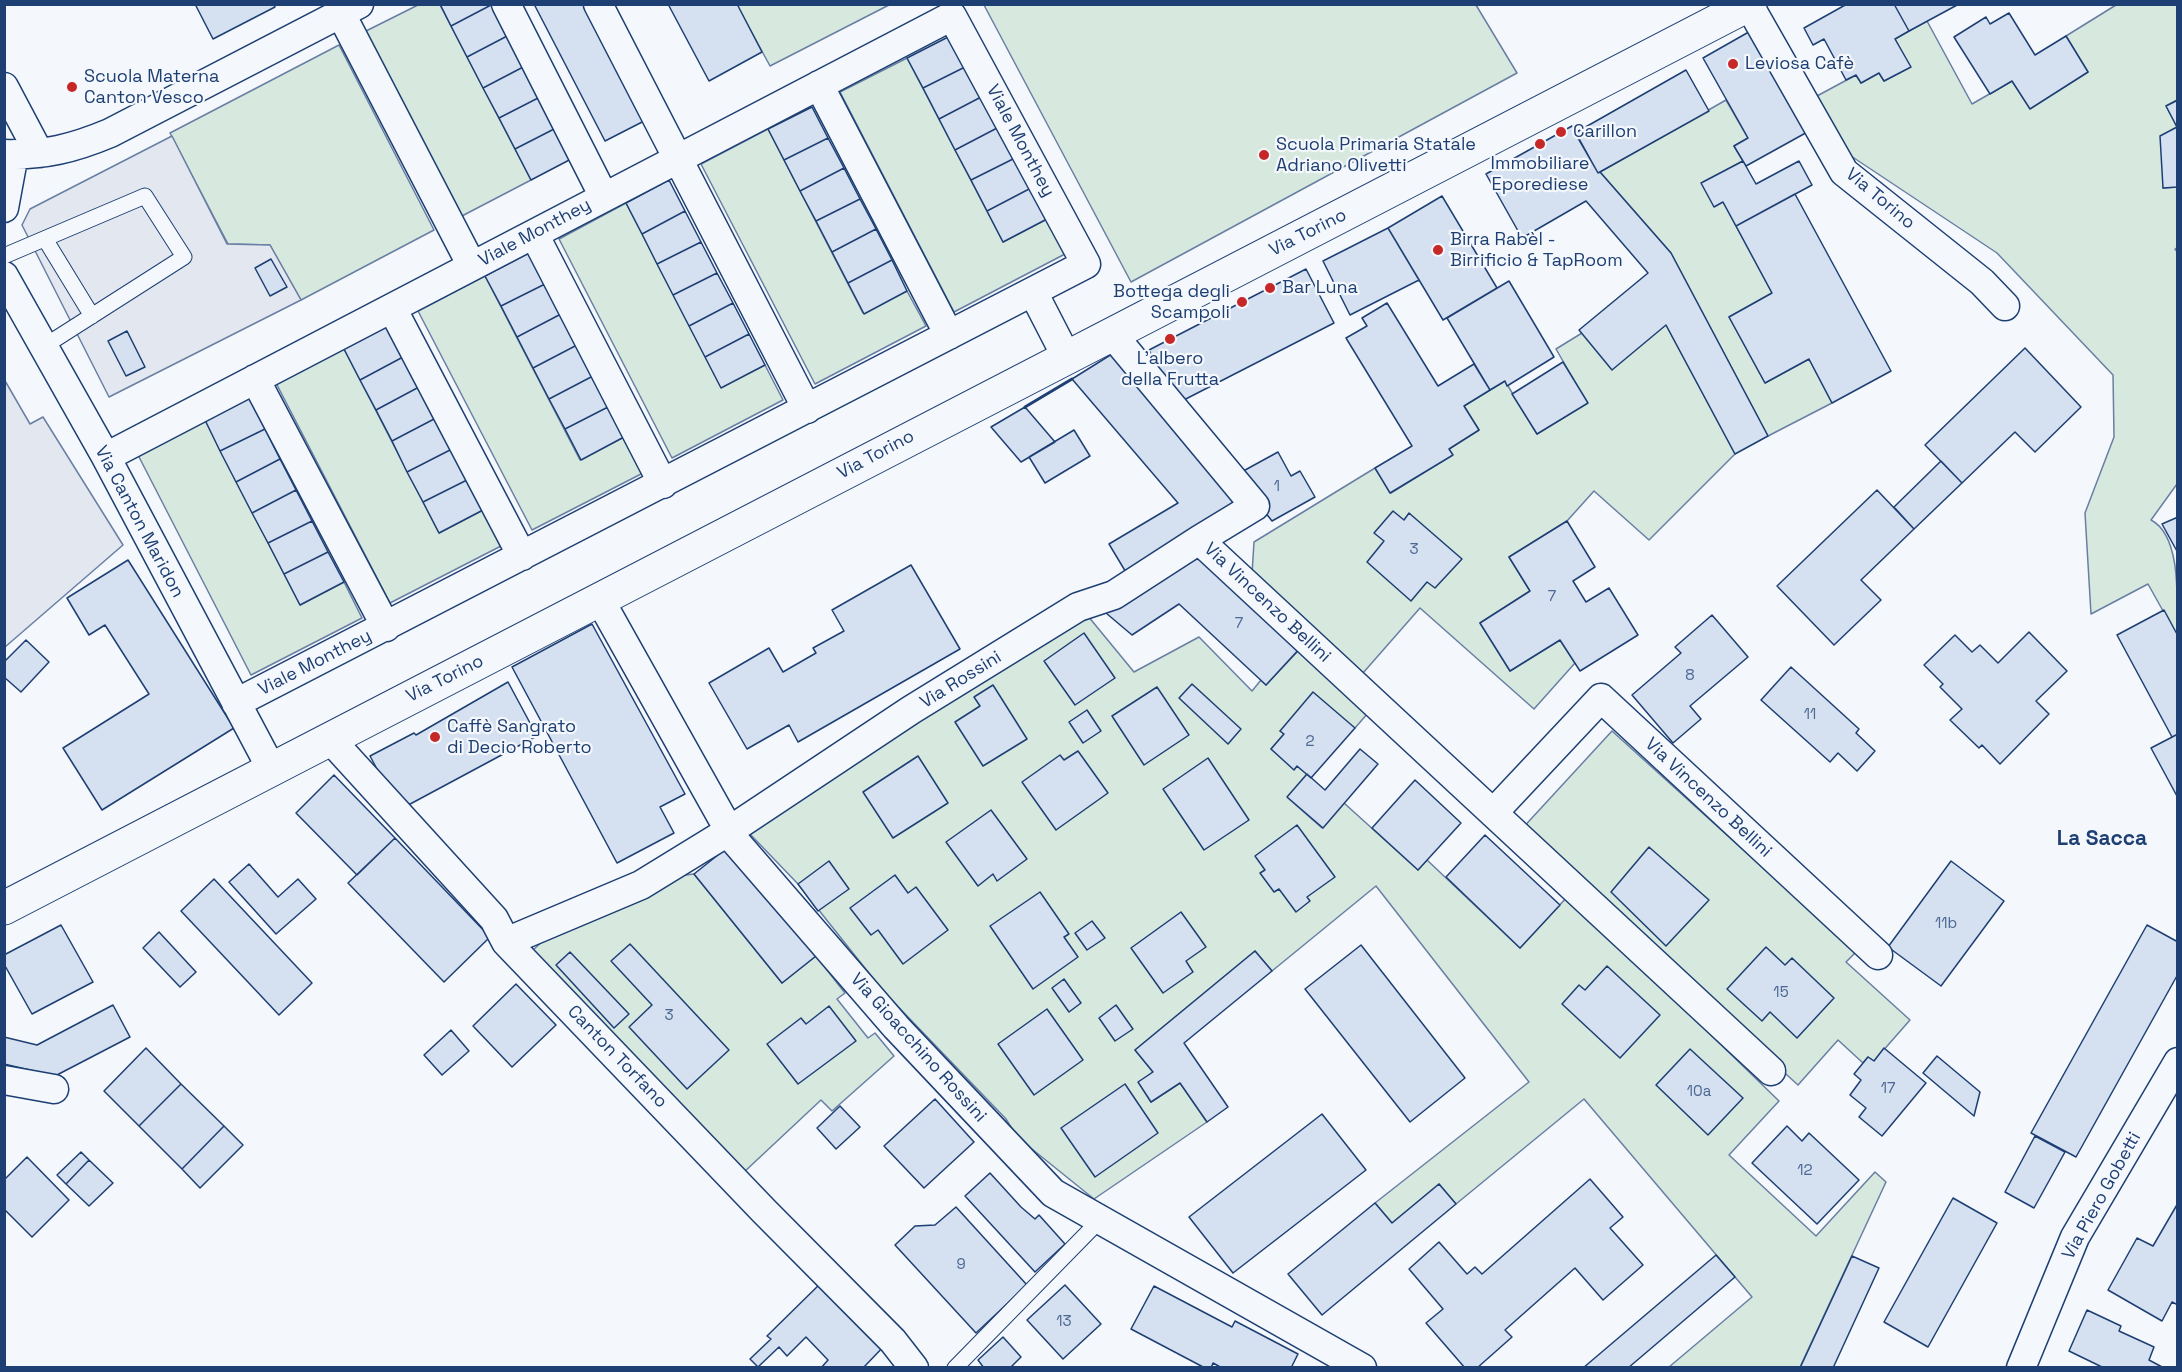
<!DOCTYPE html>
<html>
<head>
<meta charset="utf-8">
<style>
	body { margin:0 }
	#map { position:relative; width:2182px; height:1372px; overflow:hidden; background:#f4f7fb; font-family:"Space Grotesk",sans-serif }
	canvas { display:block }
	.frame { position:absolute; inset:0; border:6px solid #1d3f73; pointer-events:none }
</style>
</head>
<body>
<div id="map">
<canvas width="2182" height="1372"></canvas>
<div class="frame"></div>
</div>
<script>
const ctx = document.querySelector('canvas').getContext('2d');
ctx.lineJoin = 'round';
function paint(path, color) { ctx.fillStyle = color; ctx.fill(path, 'evenodd'); }
function stroke(path, color, width, dash) { ctx.strokeStyle = color; ctx.lineWidth = width; ctx.lineCap = dash ? 'butt' : 'round'; ctx.setLineDash(dash || []); ctx.stroke(path); }
function label(font, color, halo, rows, align = 'center') {
  ctx.font = font + ' "Space Grotesk",sans-serif'; ctx.lineWidth = 4.5; ctx.setLineDash([]); ctx.textBaseline = 'middle'; ctx.strokeStyle = halo; ctx.fillStyle = color; for (const [text, x, y, turn = 0] of rows) {
    ctx.save(); ctx.translate(x, y); ctx.rotate((+turn || 0) * Math.PI / 180); ctx.textAlign = isNaN(turn) ? turn : align; if (halo) ctx.strokeText(text, 0, 0); ctx.fillText(text, 0, 0); ctx.restore();
  }
}
const green = new Path2D(`
	M418 5H440L531 180 460 217 364 32Z
	M737 5H889L770 66Z
	M984 5H1476L1517 73 1131 282Z
	M2116 5H2177V100L2166 106 2177 127 2163 188 2177 187 2178 247 2175 249 2178 253 2177 484 2151 520C2182 536 2177 601 2177 636L2148 584 2091 614 2085 513 2114 437 2113 375 1997 253 1851 156 1817 96 1856 75 1861 83 1879 73 1884 81 1910 67 1895 39 1927 21 1972 104 2012 81 2030 108 2088 72 2066 36Z
	M339 45 434 230 301 300 270 245 228 244 170 133Z
	M907 58 1003 242 1047 219 1065 254 954 312 840 92Z
	M1726 100 1748 138 1734 146 1743 161 1702 183 1723 202 1772 293 1729 317 1765 383 1809 359 1832 403 1768 436 1671 253 1600 172Z
	M768 129 863 313 907 291 926 326 815 384 701 164Z
	M626 203 721 387 765 365 783 400 672 458 559 239Z
	M485 276 580 460 624 437 643 473 532 530 418 311Z
	M1666 325 1735 454 1649 540 1594 491 1567 521 1509 557 1530 591 1480 623 1510 671 1560 640 1575 663 1534 709 1420 608 1363 673 1252 574 1254 542 1375 468 1391 493 1452 455 1449 449 1479 430 1464 406 1505 381 1537 434 1587 403 1556 349 1582 333Z
	M344 349 439 533 483 510 501 546 390 603 276 383Z
	M205 420 300 605 344 582 362 618 251 675 138 455Z
	M1083 610 1134 672 1199 637 1252 691 1261 680 1266 685 1298 651 1368 713 1355 728 1280 731 1284 734 1271 749 1294 769 1297 766 1307 774 1288 798 1322 828 1344 803 1418 870 1427 860 1520 948 1568 896 1779 1101 1729 1155 1816 1236 1875 1172 1886 1182 1800 1367H1669L1752 1297 1584 1099 1456 1204 1439 1184 1392 1223 1375 1203 1529 1082 1376 886 1272 971 1255 951 1135 1050 1153 1072 1139 1082 1151 1102 1180 1083 1207 1122 1094 1199 1017 1137 1006 1119 884 992 798 884 748 832Z
	M1612 731 1856 952 1846 962 1910 1020 1874 1061 1868 1057 1863 1063 1838 1040 1798 1085 1519 832Z
	M694 874 782 983 816 956 845 993 837 999 868 1038 875 1033 894 1056 832 1111 821 1100 743 1173 533 950 556 929 669 877Z`);
const parking = new Path2D(`
	M172 136 227 244 270 245 301 300 109 397 22 225 30 209Z
	M4 379 30 424 43 417 123 545 5 647Z`);
const building = new Path2D(`
	M195 4H273L275 7 213 39Z
	M440 4H493L451 26Z
	M493 4 511 34 467 57 451 26Z
	M534 4H589L648 119 605 141Z
	M668 4H737L762 52 709 81Z
	M1847 4H1894L1909 31 1895 39 1911 67 1884 81 1879 73 1861 83 1856 75 1846 80 1824 39 1813 45 1804 28Z
	M1894 4H1959L1909 31Z
	M2009 13 2035 55 2066 36 2088 72 2030 109 2012 81 1990 94 1954 37 1986 17 1990 24Z
	M1754 29 1811 130 1746 166 1734 146 1748 138 1703 58Z
	M511 34 527 65 483 88 467 57Z
	M952 35 967 66 923 88 907 58Z
	M527 65 542 96 499 118 483 88Z
	M967 66 983 96 939 119 923 88Z
	M1686 70 1709 111 1598 173 1575 133Z
	M542 96 558 127 515 149 499 118Z
	M983 96 999 127 955 150 939 119Z
	M2178 100V129L2166 106Z
	M812 107 828 138 784 160 768 129Z
	M1572 126 1598 173 1600 172 1671 253 1768 436 1735 454 1666 325 1612 370 1579 330 1648 273 1586 201 1522 238 1486 174Z
	M558 127 575 157 531 180 515 149Z
	M999 127 1015 158 971 180 955 150Z
	M2177 127 2178 187 2163 188 2160 136Z
	M828 138 844 168 800 191 784 160Z
	M1015 158 1031 188 987 211 971 180Z
	M1743 161 1756 184 1799 161 1812 185 1736 226 1723 202 1714 207 1701 183Z
	M844 168 860 199 816 221 800 191Z
	M669 180 685 211 642 234 626 203Z
	M1031 188 1047 219 1003 242 987 211Z
	M1795 194 1891 371 1832 403 1809 359 1765 383 1729 317 1772 293 1736 226Z
	M1442 196 1497 288 1443 320 1388 228Z
	M860 199 876 229 832 252 816 221Z
	M685 211 701 242 657 264 642 234Z
	M1388 228 1419 280 1350 315 1323 261Z
	M876 229 892 260 848 283 832 252Z
	M701 242 717 273 673 295 657 264Z
	M529 253 545 284 501 306 485 276Z
	M271 259 287 287 270 296 255 268Z
	M892 260 907 291 864 314 848 283Z
	M1306 269 1334 323 1176 404 1149 350Z
	M717 273 733 303 689 326 673 295Z
	M1509 281 1554 357 1507 386 1505 381 1490 390 1447 318Z
	M545 284 561 314 517 337 501 306Z
	M733 303 749 334 705 357 689 326Z
	M1387 303 1438 386 1474 364 1490 390 1464 406 1479 430 1449 449 1453 455 1390 493 1375 468 1412 446 1346 338 1367 326 1362 318Z
	M561 314 577 345 533 368 517 337Z
	M387 326 403 357 360 380 344 349Z
	M127 331 145 367 126 376 108 341Z
	M749 334 765 365 721 388 705 357Z
	M577 345 593 376 549 399 533 368Z
	M2025 348 2081 407 2035 452 2015 432 1962 483 1925 445Z
	M1112 354 1238 500 1127 574 1109 544 1178 503 1072 379Z
	M403 357 419 387 376 410 360 380Z
	M1563 362 1588 403 1537 434 1512 394Z
	M593 376 608 407 565 429 549 399Z
	M419 387 436 418 392 441 376 410Z
	M249 398 265 429 220 451 205 420Z
	M608 407 624 437 581 460 565 429Z
	M1025 407 1055 442 1021 462 991 427Z
	M436 418 452 449 407 472 392 441Z
	M265 429 280 459 236 482 220 451Z
	M1074 430 1090 456 1045 483 1029 457Z
	M452 449 467 480 423 502 407 472Z
	M1278 452 1291 476 1300 471 1315 497 1272 521 1236 475Z
	M280 459 296 490 252 513 236 482Z
	M1941 461 1962 483 1914 529 1894 507Z
	M467 480 483 510 439 533 423 502Z
	M296 490 312 521 268 543 252 513Z
	M1877 490 1914 529 1861 580 1881 600 1834 645 1777 586Z
	M1393 511 1404 520 1409 513 1462 559 1435 588 1427 582 1411 601 1367 562 1384 541 1374 533Z
	M2178 517V553L2162 524Z
	M312 521 328 552 284 574 268 543Z
	M1567 521 1595 567 1573 581 1586 602 1609 588 1638 635 1580 671 1560 640 1510 671 1480 623 1530 591 1509 557Z
	M328 552 344 582 300 605 284 574Z
	M1206 557 1302 646 1266 685 1179 604 1132 635 1106 613 1181 563Z
	M128 560 234 728 102 810 63 748 149 694 105 625 89 635 67 598Z
	M911 565 960 649 798 742 789 725 747 749 709 683 769 648 783 672 816 653 813 648 844 631 832 610Z
	M2164 610 2178 636V734L2172 737 2117 635Z
	M1712 615 1748 657 1690 706 1701 719 1673 743 1632 695 1681 653 1675 647Z
	M592 624 685 794 660 807 674 833 617 863 512 667Z
	M2029 632 2067 671 2036 701 2049 714 2000 764 1982 745 1979 748 1950 720 1962 709 1940 687 1943 684 1924 665 1955 635 1972 652 1980 645 1998 663Z
	M1084 633 1115 678 1075 705 1044 661Z
	M26 640 49 662 21 692 4 677V662Z
	M1791 667 1859 729 1856 733 1875 751 1857 771 1838 753 1830 762 1761 700Z
	M508 682 537 736 399 810 370 756 414 733 416 735Z
	M1192 684 1241 729 1228 744 1179 698Z
	M993 685 1027 739 983 766 955 722 980 706 974 697Z
	M1157 687 1189 735 1144 765 1112 716Z
	M1313 692 1355 728 1311 778 1297 766 1294 770 1271 749 1284 734 1280 731Z
	M1087 710 1101 731 1083 743 1069 722Z
	M2178 734V798L2151 748Z
	M1360 749 1378 764 1323 828 1287 797 1307 774 1325 790Z
	M1078 751 1108 793 1056 830 1022 782 1060 755 1064 760Z
	M918 756 948 803 893 838 863 792Z
	M1208 758 1249 820 1204 850 1163 789Z
	M334 775 395 838 357 875 296 813Z
	M1415 780 1461 823 1418 870 1372 828Z
	M991 810 1027 859 997 881 993 874 978 886 946 842Z
	M1297 825 1335 877 1307 897 1310 901 1296 912 1279 889 1274 892 1260 873 1265 870 1255 856Z
	M1485 835 1560 905 1520 948 1446 877Z
	M395 838 490 937 444 982 348 883Z
	M728 847 816 956 782 983 694 874Z
	M1649 847 1709 900 1666 946 1611 892Z
	M829 861 849 889 818 911 798 884Z
	M1951 861 2004 901 1941 986 1888 947Z
	M249 864 278 897 298 879 316 899 276 934 229 882Z
	M895 875 908 893 916 887 948 930 903 964 878 930 871 935 850 908Z
	M214 879 312 983 279 1015 181 911Z
	M1040 892 1069 934 1064 937 1078 957 1033 989 990 926Z
	M1181 912 1206 947 1186 961 1193 972 1163 993 1131 948Z
	M1092 921 1105 938 1087 950 1075 933Z
	M61 925 93 982 32 1014 4 964V955Z
	M2147 925 2178 942V974L2076 1157 2031 1133Z
	M159 932 196 972 180 987 143 948Z
	M630 944 729 1050 687 1089 629 1027 652 1005 611 961Z
	M1361 945 1465 1078 1410 1122 1305 989Z
	M1766 947 1785 965 1792 958 1834 998 1797 1038 1770 1012 1762 1021 1727 989Z
	M1255 951 1272 971 1184 1043 1228 1107 1207 1122 1180 1083 1151 1102 1138 1082 1153 1072 1135 1050Z
	M570 952 629 1014 614 1028 556 965Z
	M1607 966 1660 1015 1620 1058 1562 1004 1579 985 1585 990Z
	M1064 979 1081 1003 1069 1012 1052 988Z
	M516 984 556 1025 512 1067 473 1026Z
	M113 1005 130 1037 55 1076 4 1064V1037L37 1045Z
	M1116 1005 1133 1029 1115 1041 1099 1018Z
	M829 1006 856 1041 798 1084 767 1044 801 1018 806 1024Z
	M1047 1009 1083 1060 1034 1095 998 1044Z
	M451 1030 469 1051 442 1075 424 1055Z
	M146 1048 181 1084 139 1126 104 1091Z
	M1884 1048 1926 1083 1882 1136 1859 1117 1866 1108 1850 1095 1861 1080 1854 1074 1868 1057 1874 1061Z
	M1690 1049 1743 1098 1708 1135 1656 1085Z
	M1937 1056 1980 1092 1974 1116 1923 1073Z
	M181 1084 224 1126 182 1169 139 1126Z
	M1125 1084 1158 1133 1095 1177 1061 1128Z
	M935 1099 974 1142 924 1188 884 1146Z
	M840 1106 860 1127 836 1149 817 1128Z
	M1322 1114 1366 1170 1233 1273 1189 1217Z
	M224 1126 243 1145 200 1188 182 1169Z
	M1787 1126 1802 1141 1809 1133 1859 1180 1817 1224 1752 1163Z
	M2035 1136 2065 1152 2034 1208 2005 1192Z
	M81 1152 89 1160 66 1184 57 1175Z
	M27 1157 69 1200 32 1237 4 1209V1180Z
	M89 1160 113 1183 89 1206 66 1184Z
	M990 1173 1021 1207 1035 1219 1039 1215 1065 1244 1035 1272 965 1196Z
	M1590 1179 1623 1217 1610 1228 1643 1265 1603 1300 1575 1268 1505 1330 1512 1337 1477 1368H1465L1426 1323 1443 1309 1409 1269 1439 1242 1467 1274 1475 1267 1482 1274Z
	M1439 1184 1456 1204 1322 1315 1288 1274 1375 1203 1392 1223Z
	M1953 1198 1997 1223 1928 1347 1884 1322Z
	M2178 1203V1305L2172 1302 2162 1321 2108 1290 2137 1238 2153 1246Z
	M956 1207 1027 1285 976 1333 895 1245 915 1226 935 1225Z
	M1716 1255 1735 1277 1628 1368H1583Z
	M1852 1256 1879 1268 1833 1368H1800Z
	M825 1279 887 1343 863 1368H821L828 1360 806 1337 787 1356 779 1347 758 1367 750 1359 771 1339 767 1336Z
	M1065 1285 1101 1324 1063 1359 1027 1320Z
	M1154 1286 1232 1327 1235 1321 1298 1354 1291 1368H1222L1213 1363 1211 1368H1205L1131 1329Z
	M2087 1310 2121 1326 2119 1331 2154 1347 2149 1360 2164 1368H2104L2069 1351Z
	M1003 1337 1021 1357 1010 1368H984L978 1360Z`);
const lane = new Path2D(`
	M45 239 92 316
	M4 256 145 196 184 257 43 347
	M955 1368 1099 1221`);
const street = new Path2D(`
	M506 4 604 197
	M598 4 807 409
	M1749 5 1844 172 1982 282 2005 306
	M341 14 472 266
	M819 85 949 335
	M4 87 39 153
	M4 154C44 156 74 148 110 133L359 4
	M4 208 14 154
	M534 234 663 484
	M4 276 106 457 272 770
	M1033 292 1067 358
	M392 308 522 556
	M1112 334 1255 506 1199 540 1771 1071
	M255 379 386 627
	M106 457 952 16 1086 264 236 703
	M600 600 735 841 896 1027 1053 1193 1362 1368
	M330 739 494 919 506 942 764 1211 893 1341 914 1368
	M1493 813 1601 698 1878 955
	M506 942 641 885 729 831 911 710 1078 607 1114 595 1199 540
	M4 1080 54 1089
	M2021 1368 2075 1237 2178 1062`);
const secondary = new Path2D(`
	M4 908 1750 4`);
const wall = new Path2D(`
	M1025 407 1072 379`);
const markers = [
	[1733,64,6,"#c62828"],
	[72,87,6,"#c62828"],
	[1561,132,6,"#c62828"],
	[1540,144,6,"#c62828"],
	[1264,155,6,"#c62828"],
	[1438,250,6,"#c62828"],
	[1270,288,6,"#c62828"],
	[1242,302,6,"#c62828"],
	[1170,339,6,"#c62828"],
	[435,737,6,"#c62828"]
];
const numberNames = [
	["1",1277,487],
	["3",1414,550],
	["7",1552,597],
	["7",1239,624],
	["8",1690,676],
	["11",1810,715],
	["2",1310,742],
	["11b",1946,924],
	["15",1781,993],
	["3",669,1016],
	["17",1888,1089],
	["10a",1699,1092],
	["12",1805,1171],
	["9",961,1265],
	["13",1064,1322]
];
const poiNames = [
	["Leviosa Cafè",1745,64],
	["Scuola Materna",84,77],
	["Canton Vesco",84,98],
	["Carillon",1573,132],
	["Scuola Primaria Statale",1276,145],
	["Adriano Olivetti",1276,166],
	["Immobiliare",1540,164,"center"],
	["Eporediese",1540,185,"center"],
	["Birra Rabèl -",1450,240],
	["Birrificio & TapRoom",1450,261],
	["Bar Luna",1282,288],
	["Bottega degli",1230,292,"right"],
	["Scampoli",1230,313,"right"],
	["L'albero",1170,359,"center"],
	["della Frutta",1170,380,"center"],
	["Caffè Sangrato",447,727],
	["di Decio Roberto",447,748]
];
const streetNames = [
	["Viale Monthey",1020,141,62],
	["Via Torino",1880,199,40],
	["Viale Monthey",535,233,-28],
	["Via Torino",1308,233,-27],
	["Via Torino",876,455,-28],
	["Via Canton Maridon",139,522,62],
	["Via Vincenzo Bellini",1267,603,43],
	["Viale Monthey",315,663,-27],
	["Via Torino",445,679,-27],
	["Via Rossini",961,680,-32],
	["Via Vincenzo Bellini",1708,798,43],
	["Via Gioacchino Rossini",918,1048,48],
	["Canton Torfano",617,1057,46],
	["Via Piero Gobetti",2102,1196,-61]
];
const quarterNames = [
	["La Sacca",2102,839]
];
paint(green, '#d7e8df');
stroke(green, '#687fa3', 1.5);
paint(parking, '#e3e8f0');
stroke(parking, '#687fa3', 1.5);
paint(building, '#d5e0f0');
stroke(building, '#1d3f73', 1.5);
stroke(lane, '#1d3f73', 17);
stroke(street, '#1d3f73', 31);
stroke(secondary, '#1d3f73', 35);
stroke(lane, '#f4f7fb', 15);
stroke(street, '#f4f7fb', 28);
stroke(secondary, '#f4f7fb', 33);
stroke(wall, '#1d3f73', 3);
for (const [x, y, r, color] of markers) { const dot = new Path2D(); dot.arc(x, y, r, 0, 2 * Math.PI); ctx.fillStyle = color; ctx.fill(dot); stroke(dot, '#f4f7fb', 2); }
label('15px', '#4b6792', null, numberNames);
label('18px', '#1d3f73', '#f4f7fb', poiNames, 'left');
label('18px', '#1d3f73', '#f4f7fb', streetNames);
label('bold 21px', '#1d3f73', '#f4f7fb', quarterNames);
</script>
</body>
</html>
